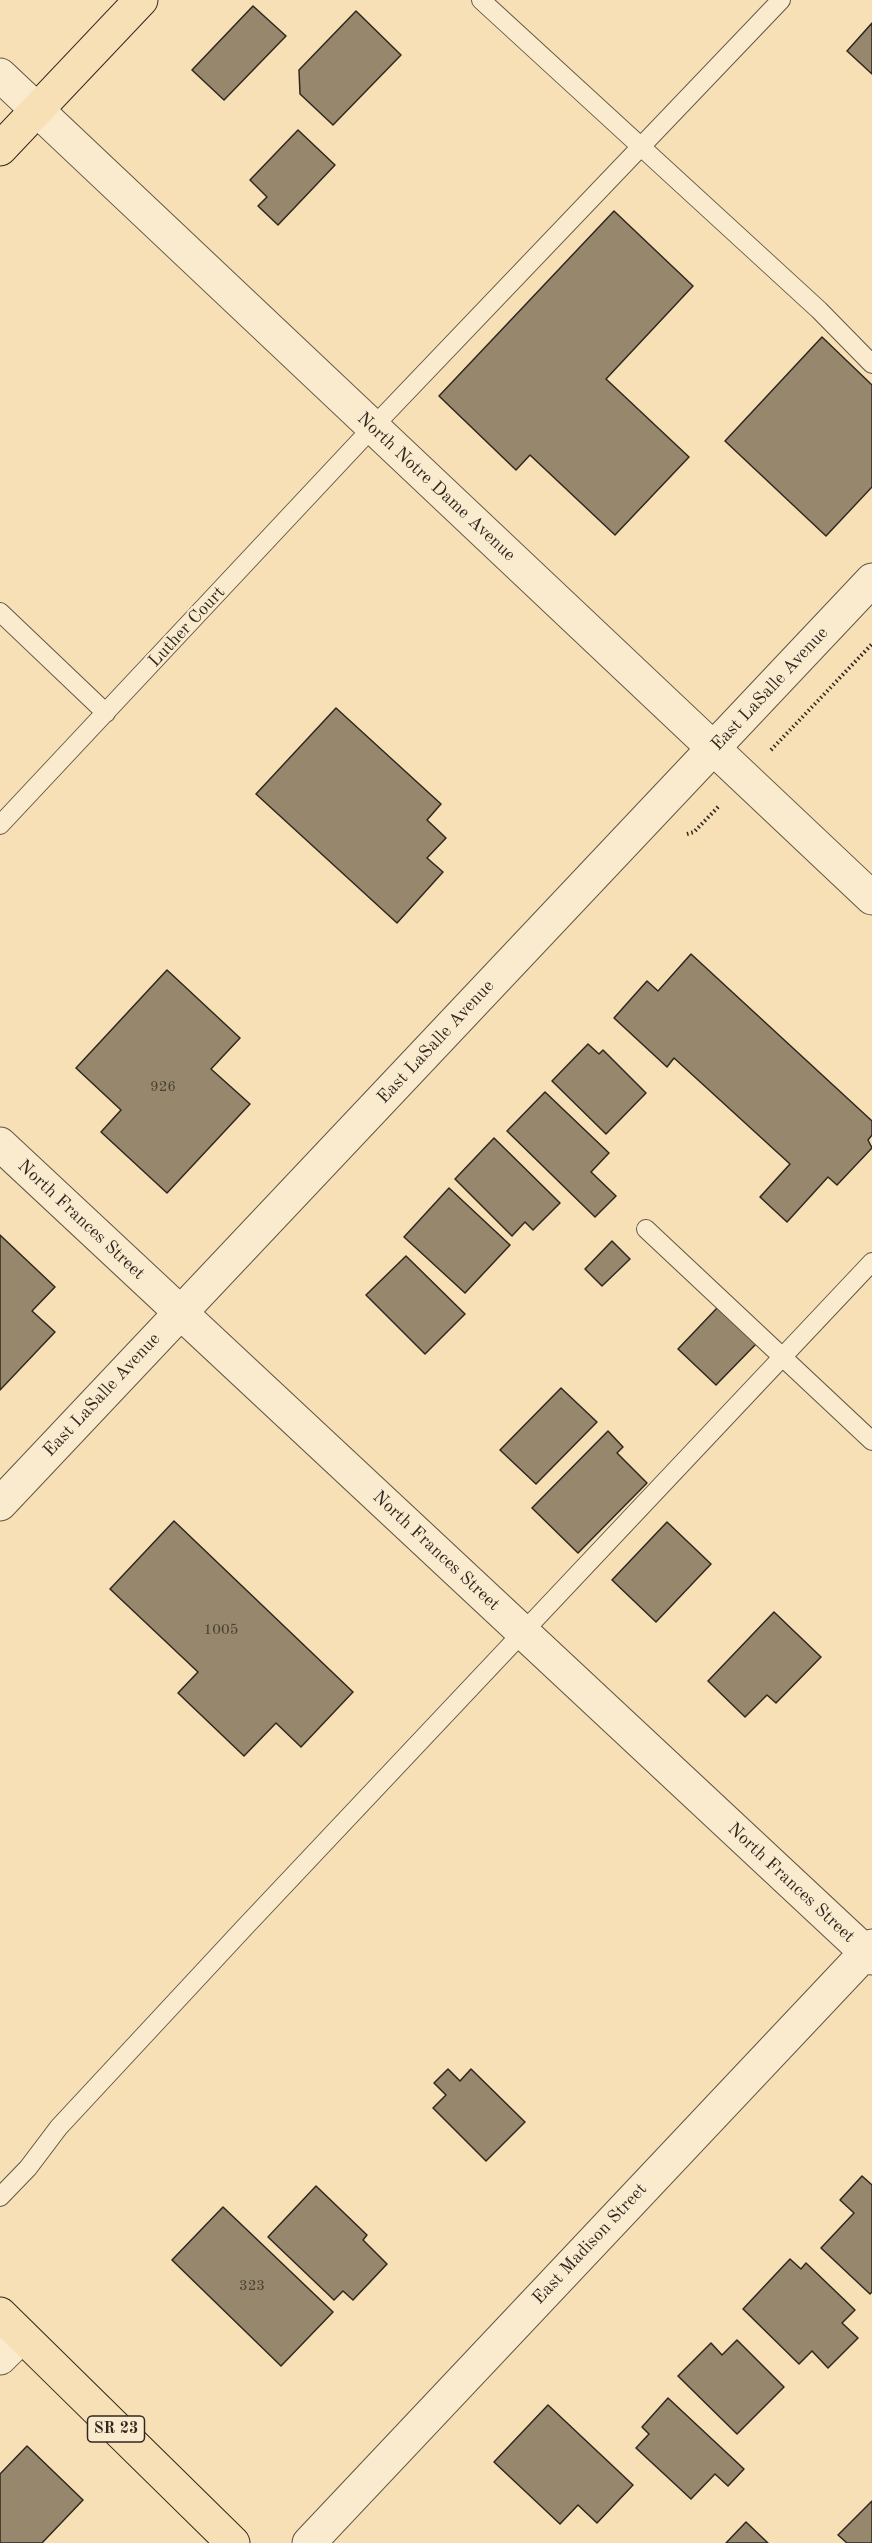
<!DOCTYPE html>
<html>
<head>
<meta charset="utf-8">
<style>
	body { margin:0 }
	canvas { display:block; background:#f7e0b5 }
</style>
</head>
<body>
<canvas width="872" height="2543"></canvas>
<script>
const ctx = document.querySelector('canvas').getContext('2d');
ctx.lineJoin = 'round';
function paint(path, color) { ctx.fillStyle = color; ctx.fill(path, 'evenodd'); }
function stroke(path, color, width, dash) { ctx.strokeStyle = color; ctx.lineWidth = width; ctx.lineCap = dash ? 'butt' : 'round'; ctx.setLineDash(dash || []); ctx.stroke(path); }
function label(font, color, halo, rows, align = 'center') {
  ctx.font = font + ' "Old Standard TT",serif'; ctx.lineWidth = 4.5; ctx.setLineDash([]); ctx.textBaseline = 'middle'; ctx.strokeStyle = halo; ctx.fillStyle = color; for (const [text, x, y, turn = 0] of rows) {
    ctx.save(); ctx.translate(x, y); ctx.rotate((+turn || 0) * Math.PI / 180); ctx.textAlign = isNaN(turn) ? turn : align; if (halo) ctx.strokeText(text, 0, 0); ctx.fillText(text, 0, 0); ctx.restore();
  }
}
const building = new Path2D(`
	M253 6 286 36 224 100 192 70Z
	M356 11 401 55 333 125 300 94 299 70Z
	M872 23V74L847 51Z
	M298 130 335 165 278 225 258 206 267 197 250 180Z
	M614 211 693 286 606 379 689 457 615 535 530 455 516 470 439 396Z
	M822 337 872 385V487L826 536 725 441Z
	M336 708 441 804 427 820 446 838 427 858 443 872 397 923 256 794Z
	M691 954 872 1121V1135L868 1140 872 1148 837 1185 828 1177 787 1222 760 1197 790 1164 674 1058 667 1067 614 1018 647 981 658 991Z
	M167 970 240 1038 211 1069 250 1104 167 1193 101 1132 121 1110 76 1068Z
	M588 1044 599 1054 603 1050 646 1093 606 1134 552 1081Z
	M545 1092 609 1153 591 1172 616 1196 595 1217 507 1131Z
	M494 1138 560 1203 533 1230 525 1222 512 1236 455 1179Z
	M449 1188 510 1245 465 1293 404 1237Z
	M0 1235 55 1287 32 1311 55 1332 0 1390Z
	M612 1241 630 1259 602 1286 585 1269Z
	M406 1256 465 1314 425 1354 366 1295Z
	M718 1307 756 1344 716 1385 678 1349Z
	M561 1388 597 1422 536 1484 500 1450Z
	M608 1431 623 1447 617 1453 647 1483 578 1553 532 1508Z
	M174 1521 353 1692 301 1747 276 1723 244 1756 178 1693 198 1672 110 1589Z
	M667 1522 711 1564 656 1622 612 1580Z
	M774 1612 821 1657 776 1703 767 1695 745 1717 708 1681Z
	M448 2069 460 2081 471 2069 525 2122 486 2161 433 2108 446 2095 434 2083Z
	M862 2176 872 2185V2292L870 2294 821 2248 854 2213 840 2200Z
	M316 2186 367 2235 363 2240 387 2264 353 2300 343 2291 334 2300 268 2237Z
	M223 2207 333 2312 281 2366 172 2260Z
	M790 2259 801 2269 806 2263 855 2310 842 2323 858 2338 828 2368 812 2351 799 2364 743 2309Z
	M737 2340 784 2387 737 2434 678 2376 711 2343 722 2355Z
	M668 2398 744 2469 728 2486 715 2474 691 2499 636 2448 649 2434 642 2427Z
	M548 2405 633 2485 597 2523 578 2505 560 2524 494 2462Z
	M27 2446 83 2500 42 2543H0V2474Z
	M872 2501V2543H847L838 2535Z
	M746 2522 768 2543H726Z`);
const path = new Path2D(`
	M771 750 872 644
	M687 834 694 832 719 806`);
const service = new Path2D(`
	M481 0 819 310 872 364
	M0 612 106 713
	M0 825 373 427 781 0
	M646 1229 872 1441
	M0 2197 28 2168 59 2127 244 1928 872 1262`);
const minor = new Path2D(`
	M0 75 872 898
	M0 1144 872 1958
	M0 2358 22 2336
	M309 2543 872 1946`);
const tertiary = new Path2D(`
	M0 1504 872 580`);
const primary = new Path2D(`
	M0 149 141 0
	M0 2314 233 2543`);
const numberNames = [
	["926",163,1087],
	["1005",221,1630],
	["323",252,2286]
];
const shields = [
	[116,2429,57]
];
const shieldNames = [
	["SR 23",116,2429]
];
const streetNames = [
	["North Notre Dame Avenue",436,487,43],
	["Luther Court",187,627,-47],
	["East LaSalle Avenue",770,689,-47],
	["East LaSalle Avenue",436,1042,-47],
	["North Frances Street",81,1220,43],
	["East LaSalle Avenue",102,1395,-47],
	["North Frances Street",436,1551,43],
	["North Frances Street",791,1883,43],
	["East Madison Street",590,2244,-47]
];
paint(building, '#97886d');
stroke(building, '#30281f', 1.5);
stroke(service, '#625644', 20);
stroke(minor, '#625644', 35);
stroke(tertiary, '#625644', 35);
stroke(primary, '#30281f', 35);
stroke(path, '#30281f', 4, [1.5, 3]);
stroke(service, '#faebcf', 18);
stroke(minor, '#faebcf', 33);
stroke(tertiary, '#faebcf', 33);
stroke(primary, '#f7e0b5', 33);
label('15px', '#4a4032', null, numberNames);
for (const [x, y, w] of shields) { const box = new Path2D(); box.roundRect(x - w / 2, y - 13, w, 26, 4.5); ctx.fillStyle = '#faebcf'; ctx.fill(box); stroke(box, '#30281f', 1.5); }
label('bold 16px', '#30281f', null, shieldNames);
label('18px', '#30281f', '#faebcf', streetNames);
</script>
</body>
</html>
